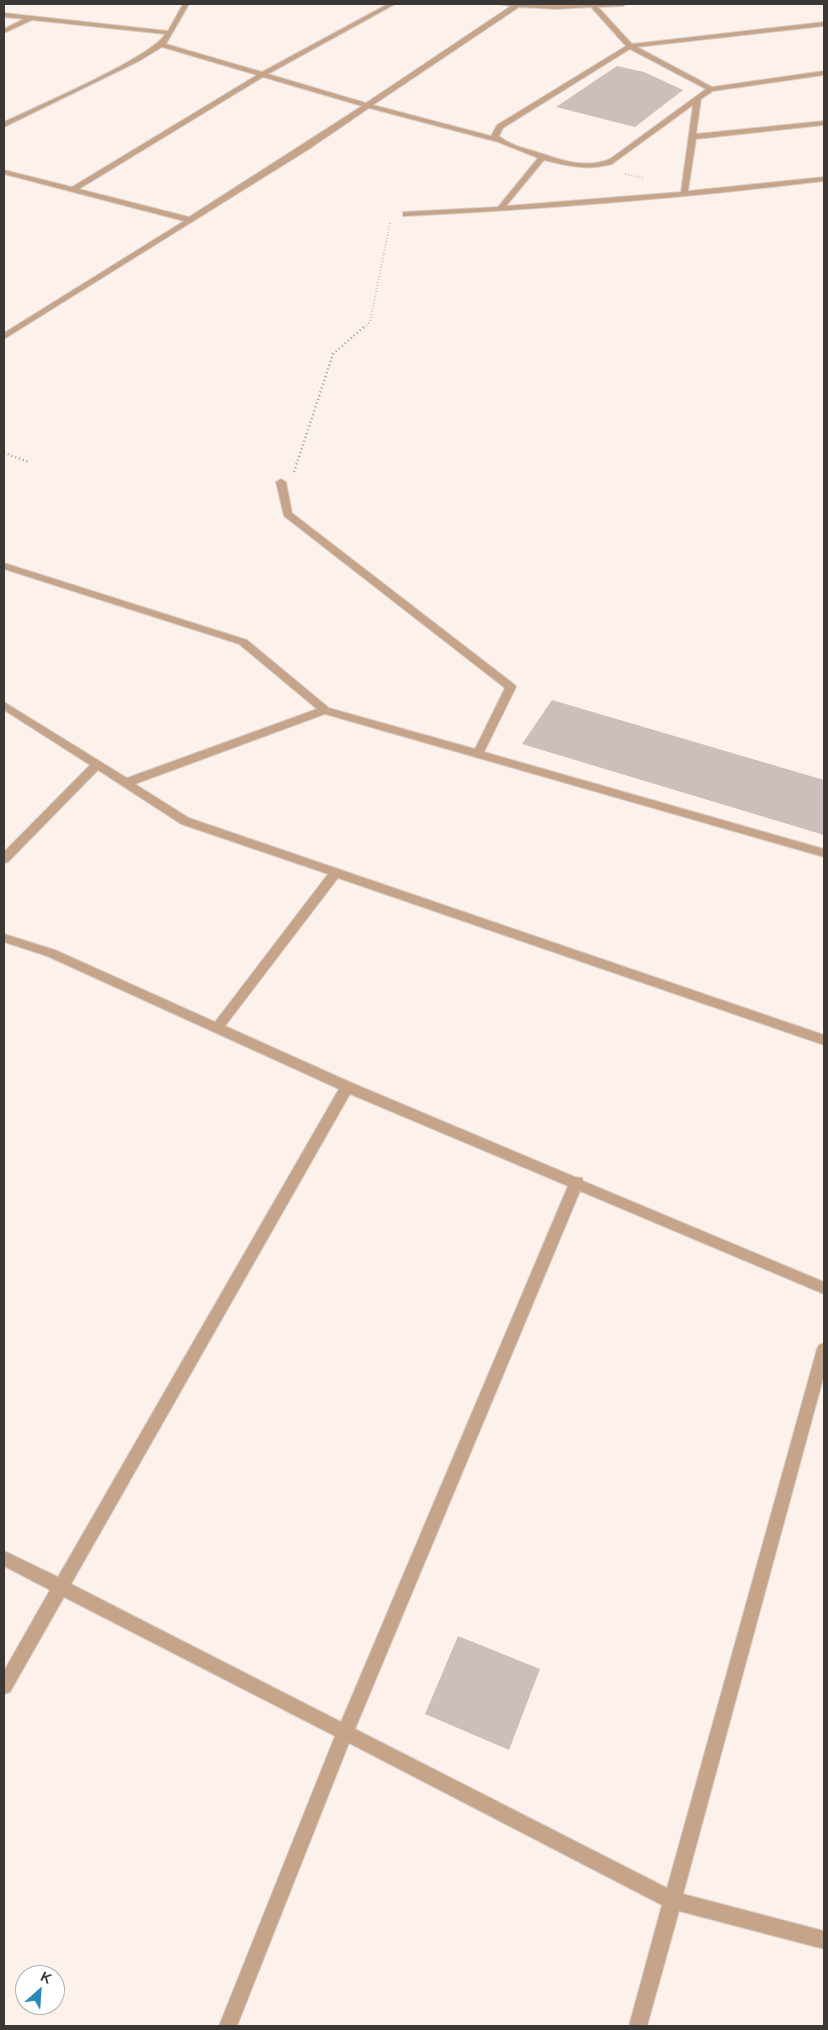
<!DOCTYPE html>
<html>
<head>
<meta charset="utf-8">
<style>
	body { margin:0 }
	#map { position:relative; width:828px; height:2030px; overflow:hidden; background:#fcf2eb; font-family:Helvetica,sans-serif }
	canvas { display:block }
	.frame { position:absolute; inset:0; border:5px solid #3b3735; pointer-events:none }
	.north { position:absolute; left:15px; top:1965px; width:50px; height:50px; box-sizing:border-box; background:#fff; border:1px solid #b1afae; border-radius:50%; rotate:26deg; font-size:14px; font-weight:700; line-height:20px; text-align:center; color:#3b3735 }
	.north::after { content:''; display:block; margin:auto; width:18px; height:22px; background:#2c89b5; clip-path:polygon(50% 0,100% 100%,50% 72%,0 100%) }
</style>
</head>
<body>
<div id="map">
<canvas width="828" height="2030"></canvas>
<div class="frame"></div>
<div class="north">K</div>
</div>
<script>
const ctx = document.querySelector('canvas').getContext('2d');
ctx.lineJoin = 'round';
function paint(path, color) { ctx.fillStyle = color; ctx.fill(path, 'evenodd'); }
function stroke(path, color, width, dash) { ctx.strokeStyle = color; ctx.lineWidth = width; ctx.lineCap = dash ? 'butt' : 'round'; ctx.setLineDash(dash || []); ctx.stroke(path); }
const building = new Path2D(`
	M617 66 644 72 683 90 635 127 556 107Z
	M552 700 824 780V835L522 744Z
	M458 1636 540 1669 509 1750 425 1714Z`);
const pathFar1 = new Path2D(`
	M625 174 643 178
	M364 327 370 322 390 223`);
const path = new Path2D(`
	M4 453 29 462
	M294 472 333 354 365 326`);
const minor = new Path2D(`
	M183 4H189L166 44 262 72 388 4H395L268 74 366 103 511 6 498 4H626L623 6 598 7 632 44 824 22V26L637 47 712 87 824 71V75L713 91 701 99 696 134 824 121V125L696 139 688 191 824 177V181C685 198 546 209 406 216H403V212L498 207 538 158 498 142 369 108 309 149 4 339V333L184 221 4 174V170L72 187 257 75 162 47 139 61 4 127V122C33 108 153 57 165 34L32 20 4 33V29L24 19 4 17V13L168 31ZM519 7 557 9 591 7 626 46 497 125 491 136 373 105ZM630 49 706 89 610 159C588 168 567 162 546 155 530 149 512 147 499 136L503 128ZM263 77 362 106 189 217 79 189ZM693 105 681 192 506 206 544 160C567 166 588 171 612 164Z
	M281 479 286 482 292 513 515 685 516 687 484 752 824 849V857L325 714 135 784 189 818 824 1035V1045L338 878 225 1026 352 1083 575 1177 582 1178 583 1181 824 1282V1294L580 1191 355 1729 667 1888 817 1349 819 1345 824 1343V1375L683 1894 824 1931V1949L679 1911 647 2026H629L662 1905 349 1743 237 2026H219L335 1736 64 1597 10 1692 4 1694V1671L50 1590 4 1566V1551L58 1577 339 1089 47 956 4 942V934L55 950 215 1022 328 874 181 824 98 770 8 862 4 863V852L90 765 4 710V702L127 778 317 709 239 644 4 569V563L247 640 329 708 475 749 505 688 284 516 276 482ZM350 1094 568 1186 341 1722 71 1584Z`);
paint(building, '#cbbfbb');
stroke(minor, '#d9d0ca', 2);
stroke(pathFar1, '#a09994', 2, [0.5, 2.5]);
stroke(path, '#a09994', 2.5, [1, 3]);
paint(minor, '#c6a48a');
</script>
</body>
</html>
